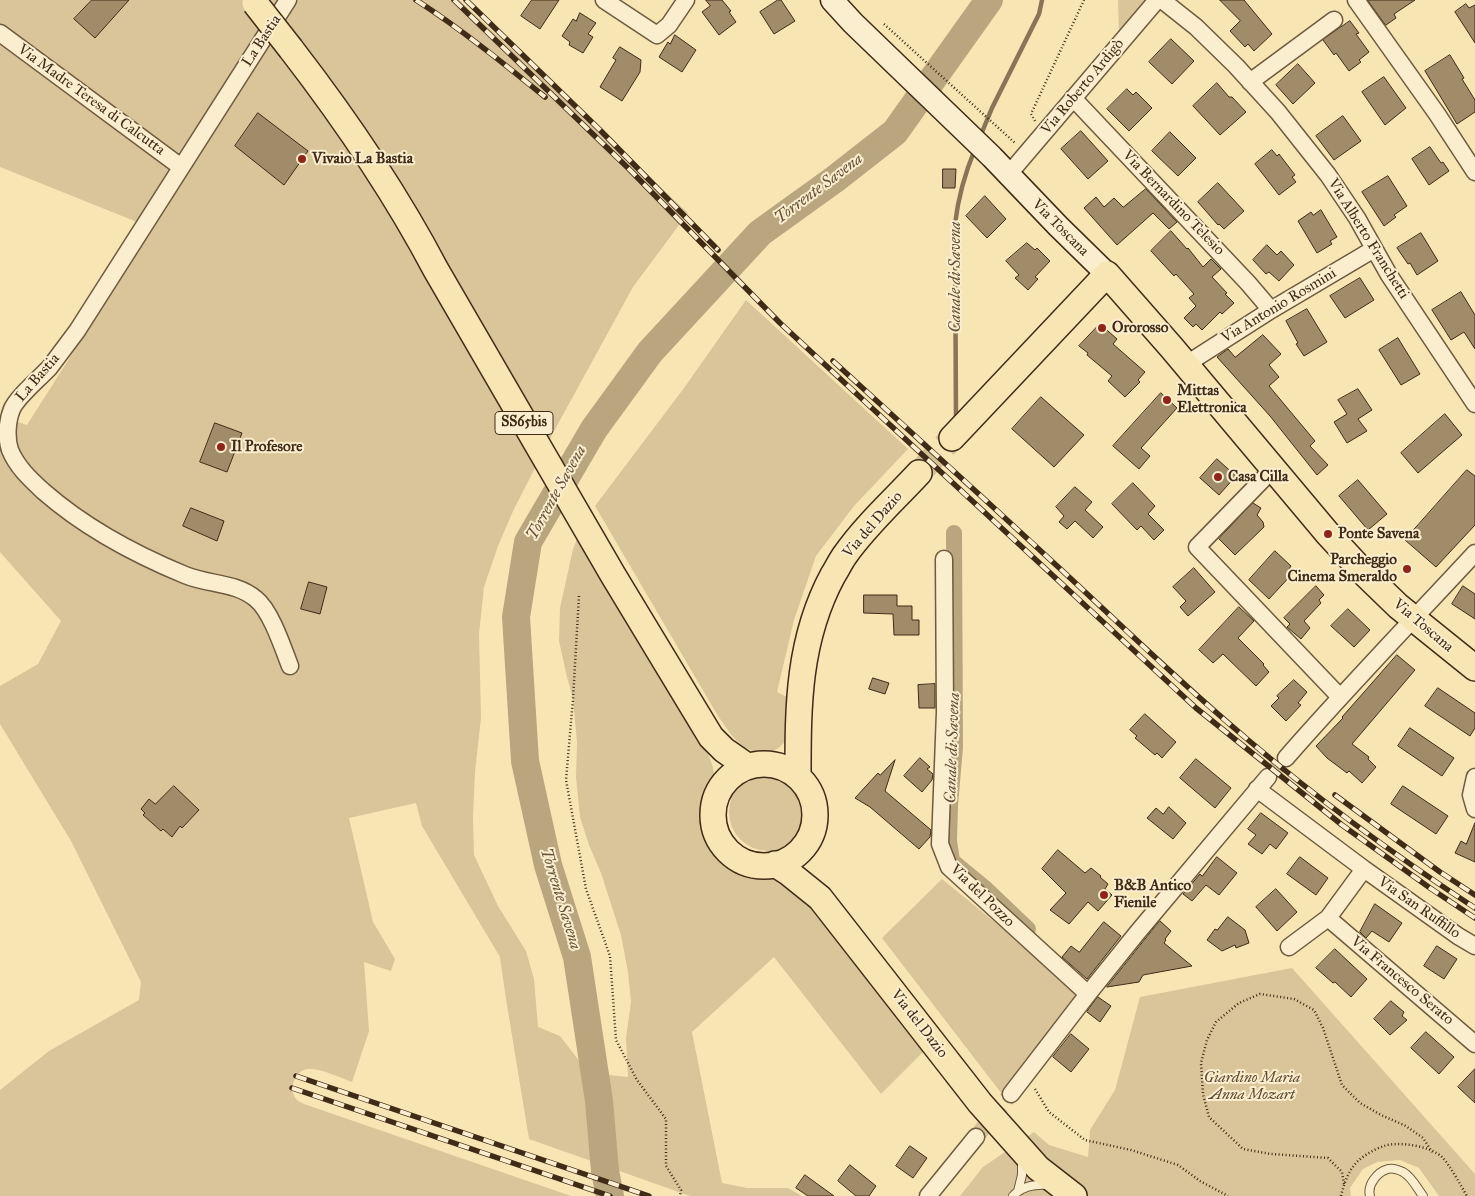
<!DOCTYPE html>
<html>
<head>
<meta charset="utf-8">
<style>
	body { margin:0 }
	canvas { display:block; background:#f8e5b4 }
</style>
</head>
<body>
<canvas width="1475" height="1196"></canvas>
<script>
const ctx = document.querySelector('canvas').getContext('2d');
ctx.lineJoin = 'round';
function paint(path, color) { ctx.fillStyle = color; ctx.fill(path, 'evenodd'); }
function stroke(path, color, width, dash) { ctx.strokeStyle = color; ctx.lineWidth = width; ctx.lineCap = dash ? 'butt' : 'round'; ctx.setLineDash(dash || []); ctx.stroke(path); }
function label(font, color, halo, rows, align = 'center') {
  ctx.font = font + ' "IM FELL Great Primer",serif'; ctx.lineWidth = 4; ctx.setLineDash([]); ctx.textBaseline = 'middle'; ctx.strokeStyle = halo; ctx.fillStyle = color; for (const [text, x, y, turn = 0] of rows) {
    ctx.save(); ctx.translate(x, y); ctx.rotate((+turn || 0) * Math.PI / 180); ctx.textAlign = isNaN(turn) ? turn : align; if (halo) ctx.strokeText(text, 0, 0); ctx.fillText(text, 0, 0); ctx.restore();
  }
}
const green = new Path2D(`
	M0 0H459L688 213 633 287 553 433 514 509 498 546 484 587 479 634 481 718 475 772 473 816 474 855 498 906 526 951 534 979 538 1027 560 1036 580 1062 609 1075 628 1077 626 1038 631 1002 628 972 621 935 601 873 589 845 580 817 576 777 577 742 573 699 567 677 559 641 560 608 573 549 578 537 706 750C710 759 714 767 714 776 714 785 710 793 709 802 704 827 715 852 736 865 750 874 765 872 780 877 787 879 794 885 800 889L925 1050 881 1094 774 957 692 1032 722 1183 747 1188H788L802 1196H690L529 1139 506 999 500 957 422 826 416 803 349 818 373 922 395 959 391 971 364 962 369 1031 352 1082C338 1077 323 1069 309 1069 295 1069 287 1090 297 1100 299 1102 301 1102 304 1104L571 1196H0V1090L49 1051 139 1000 141 982 71 841 0 724V686L38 664 61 621 0 552V416L27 425 152 228 0 167Z
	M1118 0H1150L1119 35Z
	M746 300 908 449 854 506 816 556 794 620 777 692 791 699C790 710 791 724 788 735 786 742 780 748 773 751 744 758 732 736 718 716L595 506 684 388Z
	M729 812a39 39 0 1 1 78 0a39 39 0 1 1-78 0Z
	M942 879 1084 995 1005 1098 882 938Z
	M1292 968 1475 1174V1196H1439L1419 1168 1400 1160 1377 1162 1363 1169 1350 1188 1351 1196H960L983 1167 1034 1132 1049 1145 1088 1157 1090 1130 1115 1090 1140 997Z`);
const stream = new Path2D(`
	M980 137 992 108 1039 14 1042 0
	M956 421 955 224C958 199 965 173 975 149`);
const canal = new Path2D(`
	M954 533 955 747 950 805 949 841 952 861 986 889 1028 929`);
const river = new Path2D(`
	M610 1196 605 1171 599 1101 577 957 548 865 525 761 516 617 528 542 594 429 650 352 760 233 835 179 895 132 989 0`);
const building = new Path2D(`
	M92 0H129L95 38 74 19Z
	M532 0H559L540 29 521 16Z
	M706 0H722L731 11 729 12 736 22 719 35 702 12 710 6Z
	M778 0H781L795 21 774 34 760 12Z
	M1220 0H1244L1272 34 1254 51 1248 44 1245 47 1230 31 1240 21Z
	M1368 0H1415L1394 14 1396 18 1386 25Z
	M1466 4 1469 8 1475 5V43L1455 12Z
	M580 13 596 23 588 34 593 37 583 53 569 45 570 42 562 36 573 19 576 21Z
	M1350 21 1359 33 1356 34 1369 52 1359 60 1361 62 1349 71 1336 53 1334 55 1323 40Z
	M675 35 696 50 682 72 659 57 668 42 670 44Z
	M1171 39 1194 61 1172 84 1149 62Z
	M620 47 641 60 640 72 622 101 600 87 616 60 613 58Z
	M1450 55 1464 78 1462 79 1475 100V112L1457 124 1425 71Z
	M1298 64 1315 83 1293 104 1276 85Z
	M1384 77 1406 108 1385 125 1362 92Z
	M1217 83 1229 97H1232L1246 112 1220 135 1193 106Z
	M1127 89 1133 95 1136 92 1152 108 1129 131 1107 109Z
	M258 113 308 151 284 185 235 146Z
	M1343 116 1361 141 1334 160 1316 136Z
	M1081 131 1108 161 1088 179 1061 149Z
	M1170 132 1196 158 1178 176 1152 151Z
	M1430 147 1441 163 1443 162 1449 171 1429 185 1412 159Z
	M1272 150 1277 156 1279 154 1295 175 1292 177 1296 182 1279 195 1255 164Z
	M943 169H956L955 188H943Z
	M1388 176 1407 206 1394 215 1396 217 1384 226 1362 192Z
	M1218 183 1244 211 1224 229 1219 224 1218 225 1198 202Z
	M1146 189 1177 222 1169 229 1153 213 1117 245 1084 208 1096 197 1104 207 1114 198 1123 207Z
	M985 196 1006 219 987 238 966 216Z
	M1321 210 1337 237 1330 241 1332 244 1317 253 1298 221 1311 212 1313 215Z
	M1171 231 1187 249 1188 248 1203 267 1211 259 1221 269 1212 277 1227 293 1225 294 1234 303 1222 314 1220 312 1202 330 1196 324 1193 327 1184 318 1196 306 1189 298 1194 294 1176 274 1174 276 1151 251Z
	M1421 233 1438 261 1417 275 1410 263 1408 264 1397 248Z
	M1027 243 1035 250 1037 248 1050 261 1035 277 1038 279 1028 290 1015 278 1019 275 1006 261Z
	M1267 245 1277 255 1281 251 1294 265 1279 281 1269 272 1266 274 1253 260Z
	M1360 278 1374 300 1345 318 1330 296Z
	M1461 292 1475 315V349L1464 332 1451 340 1432 310Z
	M1307 309 1327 342 1304 356 1296 344 1298 343 1286 321Z
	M1100 324 1117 339 1113 344 1145 372 1138 380 1140 382 1125 397 1108 381 1112 376 1087 355 1088 353 1079 346Z
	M1263 335 1281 354 1269 365 1279 377 1269 386 1315 441 1310 446 1328 465 1317 475 1270 416 1217 357 1228 349 1235 357Z
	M1398 338 1420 374 1401 385 1379 350Z
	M1358 389 1372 410 1358 419 1367 431 1347 443 1334 422 1347 414 1338 400Z
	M1161 393 1177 408 1141 448 1150 456 1139 469 1113 446Z
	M1041 397 1084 435 1054 467 1012 429Z
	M1445 414 1462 435 1418 473 1401 453Z
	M215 423 242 433 227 472 200 462Z
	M1217 459 1236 476 1219 495 1200 478Z
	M1467 470 1475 476V525L1436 567 1405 540Z
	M1358 480 1387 514 1368 530 1339 496Z
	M1133 483 1155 506 1148 514 1164 530 1154 540 1141 526 1137 530 1112 504Z
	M1075 487 1092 502 1085 510 1103 527 1093 538 1075 521 1067 529 1059 522 1064 516 1056 507Z
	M1253 503 1261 508 1257 515 1263 522 1264 527 1235 555 1219 539Z
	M191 508 224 521 217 541 183 526Z
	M1275 551 1291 566 1289 569 1293 573 1269 599 1249 580Z
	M1194 568 1215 592 1188 616 1180 607 1186 601 1173 587Z
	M309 582 327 587 320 614 301 609Z
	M1316 586 1324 595 1319 600 1321 603 1304 621 1310 628 1301 639 1287 627 1290 624 1284 618Z
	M1463 586 1475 594V619L1452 604Z
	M864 595H897V606H912V620H919V635H894L893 614 864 613Z
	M1239 607 1254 621 1238 638 1264 664 1263 665 1269 672 1256 686 1223 654 1213 663 1199 650Z
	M1348 609 1370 630 1354 647 1331 626Z
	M1397 655 1415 670 1352 744 1369 757 1368 759 1376 767 1362 783 1349 771 1347 773 1327 758 1316 746 1343 718 1342 717 1365 691Z
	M873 678 889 683 885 694 869 689Z
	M1294 680 1307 692 1298 703 1301 705 1286 721 1271 706 1279 698 1277 696Z
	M935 684V708H919L918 685Z
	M1438 688 1475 713V728L1470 736 1425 706Z
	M1145 714 1176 742 1162 758 1157 753 1155 755 1135 738 1137 736 1130 730Z
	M1410 728 1454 758 1442 776 1398 746Z
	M920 758 930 767 927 769 933 774 932 780 922 792 904 776Z
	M1196 759 1231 788 1215 808 1180 778Z
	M895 760 885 791 931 830 930 837 919 849 870 807 855 798 878 773 880 775Z
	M174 786 199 810 182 828 180 826 172 837 163 829 161 831 143 815 145 813 141 809 149 799 155 804Z
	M1403 786 1448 816 1436 834 1391 804Z
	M1169 807 1186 823 1173 839 1147 818 1156 808 1163 814Z
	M1261 813 1288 833 1276 849 1270 844 1262 854 1248 844 1256 835 1248 829Z
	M1475 823V862L1455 853 1461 841 1466 844Z
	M1058 850 1085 873 1091 868 1101 876 1100 877 1108 884 1105 889 1112 895 1098 911 1088 902 1069 924 1050 910 1066 893 1042 869Z
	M1217 857 1237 873 1219 895 1206 885 1192 901 1183 894 1200 874 1202 876Z
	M1300 857 1328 878 1316 895 1287 874Z
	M1276 889 1297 912 1277 931 1256 907Z
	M1375 904 1402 923 1389 942 1372 931 1366 938 1360 932Z
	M1228 917 1245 930 1249 943 1236 948 1235 945 1222 951 1207 940 1215 929 1217 930Z
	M1160 921 1171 931 1165 939 1166 940 1164 943 1192 966 1143 975 1139 982 1107 987Z
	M1104 922 1121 936 1087 979 1062 957 1071 946 1079 952Z
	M1437 946 1457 959 1444 979 1424 966Z
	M1335 949 1367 979 1351 997 1335 982 1333 983 1316 968Z
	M1098 997 1111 1006 1100 1022 1087 1012Z
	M1391 1001 1404 1012 1402 1016 1407 1020 1390 1035 1374 1019Z
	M1426 1032 1454 1057 1439 1074 1411 1048Z
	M1071 1034 1089 1049 1071 1072 1053 1057Z
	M1475 1069V1103L1458 1087Z
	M910 1146 927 1158 913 1178 896 1166Z
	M850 1165 876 1186 869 1196H856L838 1181Z
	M805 1175 834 1196H808L796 1188Z`);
const streetTunnel = new Path2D(`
	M1268 777 1286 758
	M976 1137 1011 1094`);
const primaryTunnel = new Path2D(`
	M919 473 952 438`);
const path = new Path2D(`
	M884 24 1015 143
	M1035 121 1031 114 1084 0
	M579 596 573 699 566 780 586 889 610 956 616 1040 637 1080 666 1119V1166L681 1190 680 1196
	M1035 1089 1049 1112 1085 1140 1131 1150 1178 1165 1200 1181 1228 1196
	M1344 1184 1342 1172 1328 1158 1271 1154 1243 1149 1209 1117 1203 1094 1201 1063 1207 1040 1216 1022 1239 1003 1260 994 1294 999 1314 1010 1323 1028 1342 1085 1360 1103 1381 1115 1406 1126 1423 1138 1432 1152
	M1341 1196C1344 1184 1348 1171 1357 1162 1364 1155 1375 1149 1384 1146 1399 1141 1430 1146 1442 1157 1450 1165 1461 1186 1467 1196`);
const lane = new Path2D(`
	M1018 1191 1022 1175V1159
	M1013 1196C1022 1186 1035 1184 1048 1185
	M1370 1196C1367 1185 1377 1172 1388 1169 1392 1168 1399 1170 1403 1172 1412 1177 1417 1188 1423 1196`);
const street = new Path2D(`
	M288 0 77 331C68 343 59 355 50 367 40 378 17 397 12 409 7 421 6 438 10 450 17 467 30 479 43 491 84 527 134 554 185 575 209 585 236 582 256 599 271 611 283 648 290 666
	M604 0 657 35 669 25 686 0
	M1162 0 1196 27 1236 66 1278 112 1328 175 1357 218 1389 275 1475 404
	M1356 0 1437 114 1475 172
	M0 33 181 167
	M1250 82 1334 20
	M1073 98 1248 283 1271 310
	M1008 175 1157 0
	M1185 365 1271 310 1374 249
	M1273 469 1197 547 1340 697
	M944 559 945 712 940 844 949 867 1088 994
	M1286 758C1347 688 1412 621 1475 553
	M1475 777 1471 795 1475 809
	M1257 789 1364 869 1458 936 1475 946
	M1364 869 1328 918 1475 1044
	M1289 947 1328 918
	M1011 1094 1088 994 1137 933 1268 777
	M928 1196 976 1137`);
const secondary = new Path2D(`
	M832 0 853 23 992 157 1058 226 1107 274`);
const primary = new Path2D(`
	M291 49C345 119 395 192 436 270L613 575 711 737 724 750 747 766
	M952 438 1107 274 1172 348 1328 534 1366 575 1398 606 1475 668
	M713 815a51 51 0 1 1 102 0a51 51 0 1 1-102 0Z
	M798 777C798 705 798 640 833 575 837 569 840 562 845 555 866 525 894 500 919 473
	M775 864 789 873 820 898 980 1103 1038 1168 1074 1196`);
const rail = new Path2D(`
	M416 0C461 29 503 63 545 97
	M454 0 628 168 780 323 1196 708 1342 825 1430 888 1475 918
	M466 0 599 129 718 250
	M833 361C911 432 990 504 1068 576 1127 631 1185 687 1247 739 1319 800 1396 856 1475 908
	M1335 795 1440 872 1475 895
	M296 1076 649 1196
	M292 1088 610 1196`);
const primaryBridge = new Path2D(`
	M255 3 291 49`);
const markers = [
	[302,159,5,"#8f2418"],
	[1102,328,5,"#8f2418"],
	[1167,400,5,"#8f2418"],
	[221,447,5,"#8f2418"],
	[1218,477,5,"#8f2418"],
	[1328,534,5,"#8f2418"],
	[1407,569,5,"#8f2418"],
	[1104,895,5,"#8f2418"]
];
const shields = [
	[524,423,58]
];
const shieldNames = [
	["SS65bis",524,423]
];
const streetNames = [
	["La Bastia",262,41,-57],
	["Via Roberto Ardigò",1083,87,-50],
	["Via Madre Teresa di Calcutta",91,100,36],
	["Via Bernardino Telesio",1173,203,46],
	["Via Toscana",1060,228,45],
	["Via Alberto Franchetti",1368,239,58],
	["Via Antonio Rosmini",1279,306,-31],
	["La Bastia",38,378,-49],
	["Via del Dazio",873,525,-49],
	["Via Toscana",1423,626,40],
	["Via del Pozzo",982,896,44],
	["Via San Ruffillo",1419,908,35],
	["Via Francesco Serato",1402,981,40],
	["Via del Dazio",919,1024,52]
];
const poiNames = [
	["Vivaio La Bastia",312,159],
	["Ororosso",1112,328],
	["Mittas",1177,391],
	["Elettronica",1177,408],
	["Il Profesore",231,447],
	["Casa Cilla",1228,477],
	["Ponte Savena",1338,534],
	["Parcheggio",1397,560,"right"],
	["Cinema Smeraldo",1397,577,"right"],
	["B&B Antico",1114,886],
	["Fienile",1114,903]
];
const parkNames = [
	["Giardino Maria",1252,1078],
	["Anna Mozart",1252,1095]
];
const waterNames = [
	["Torrente Savena",819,189,-37],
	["Canale di Savena",956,277,-90],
	["Torrente Savena",557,493,-61],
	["Canale di Savena",953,748,-88],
	["Torrente Savena",560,899,73]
];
paint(green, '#d9c599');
stroke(stream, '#897555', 4.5);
stroke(canal, '#b9a67f', 16);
stroke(river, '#b9a67f', 28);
paint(building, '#a08c69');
stroke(building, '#402b17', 1);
stroke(streetTunnel, '#d3c095', 16, [16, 8]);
stroke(primaryTunnel, '#d3c095', 25, [25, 12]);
stroke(lane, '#6e5a3e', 10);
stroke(street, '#6e5a3e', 19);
stroke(secondary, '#402b17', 25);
stroke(primary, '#402b17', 28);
stroke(path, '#402b17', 2.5, [1, 2.5]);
stroke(lane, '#faeece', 8);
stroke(street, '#faeece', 16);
stroke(secondary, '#faeece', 22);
stroke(primary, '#f8e5b4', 25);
stroke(rail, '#402b17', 5.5);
stroke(rail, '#faeece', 4, [11]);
stroke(primaryBridge, '#402b17', 28, []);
stroke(primaryBridge, '#f8e5b4', 25);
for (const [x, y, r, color] of markers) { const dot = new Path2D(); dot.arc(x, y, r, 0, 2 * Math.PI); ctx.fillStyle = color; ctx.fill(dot); stroke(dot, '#faeece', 2); }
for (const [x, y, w] of shields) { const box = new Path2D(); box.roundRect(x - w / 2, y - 11.5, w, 23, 4); ctx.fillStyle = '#faeece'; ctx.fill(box); stroke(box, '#402b17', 1); }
label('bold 14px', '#402b17', null, shieldNames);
label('15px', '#402b17', '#faeece', streetNames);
label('bold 15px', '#402b17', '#faeece', poiNames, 'left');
label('italic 15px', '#5f4a31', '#faeece', parkNames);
label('italic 16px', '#645036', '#faeece', waterNames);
</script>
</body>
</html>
